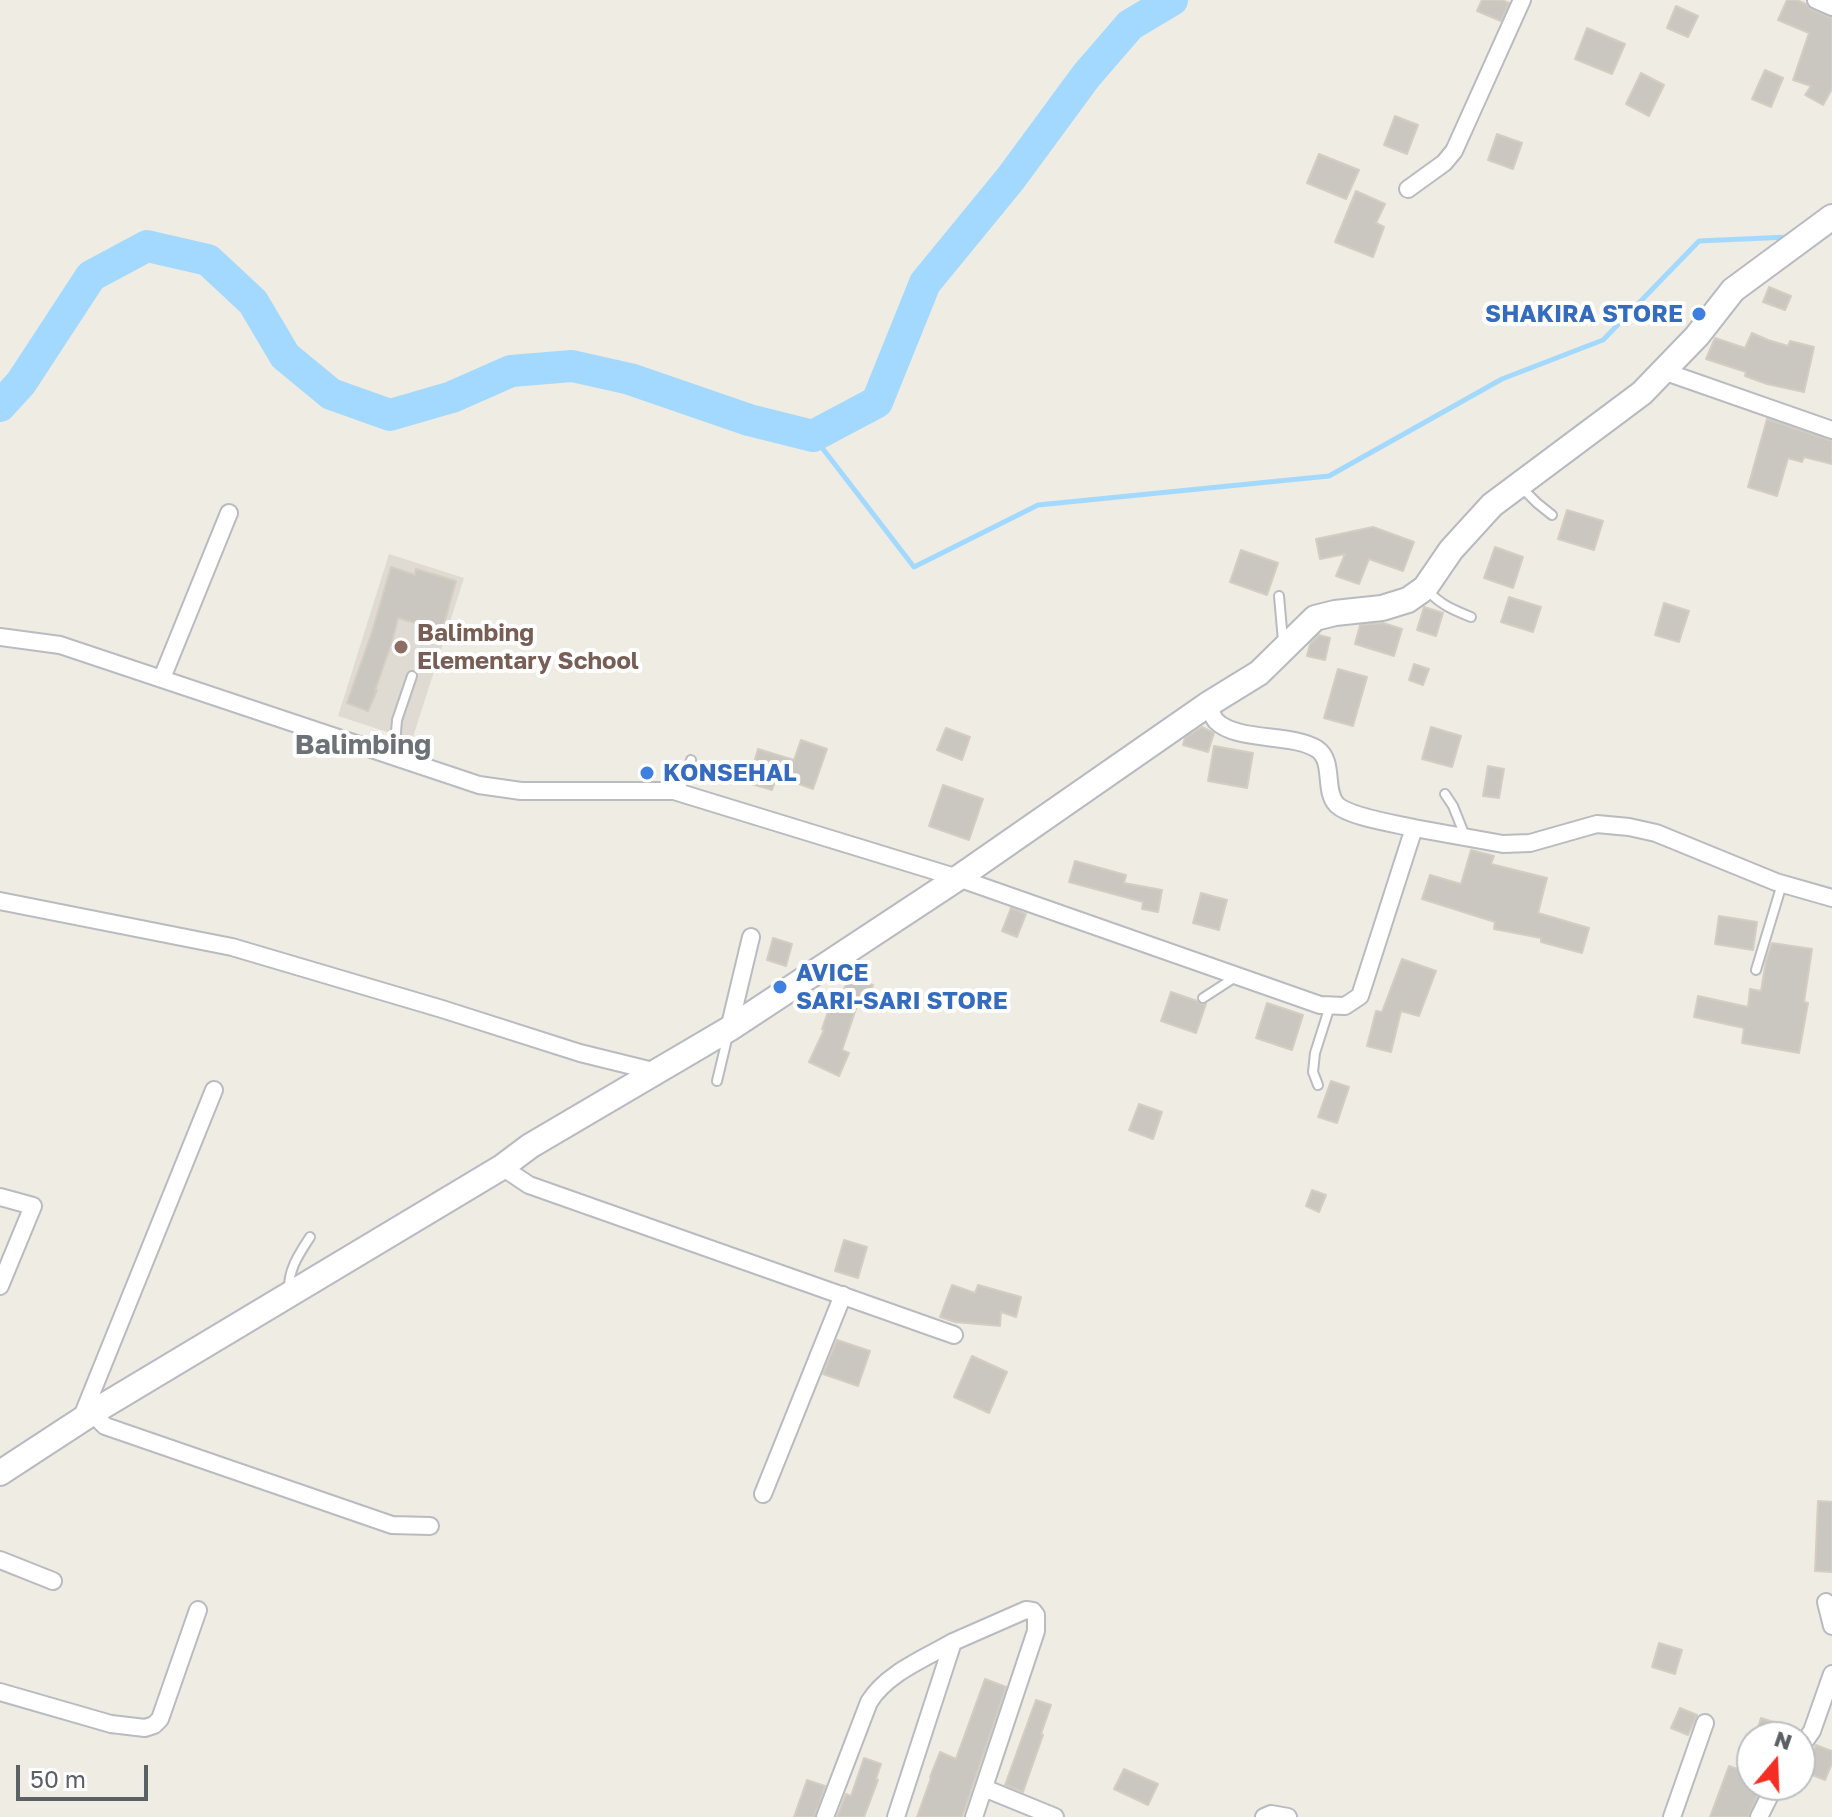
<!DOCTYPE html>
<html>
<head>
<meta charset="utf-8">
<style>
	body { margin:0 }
	#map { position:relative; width:1832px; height:1817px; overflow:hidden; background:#efece3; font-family:"Golos Text",sans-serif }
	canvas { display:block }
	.north { position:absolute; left:1736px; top:1721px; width:80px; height:80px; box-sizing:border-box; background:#fff; border:2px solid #bdbfc1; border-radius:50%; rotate:19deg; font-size:22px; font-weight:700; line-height:32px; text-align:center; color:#5b6065 }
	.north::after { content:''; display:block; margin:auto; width:28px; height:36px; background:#f42e24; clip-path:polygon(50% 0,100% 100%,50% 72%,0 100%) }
	.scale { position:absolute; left:16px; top:1765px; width:132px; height:36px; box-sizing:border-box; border:4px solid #5b6065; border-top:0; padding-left:10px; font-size:24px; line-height:28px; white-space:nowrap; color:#5b6065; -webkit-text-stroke:6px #fff; paint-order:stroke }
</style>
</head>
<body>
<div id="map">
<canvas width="1832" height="1817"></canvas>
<div class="north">N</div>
<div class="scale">50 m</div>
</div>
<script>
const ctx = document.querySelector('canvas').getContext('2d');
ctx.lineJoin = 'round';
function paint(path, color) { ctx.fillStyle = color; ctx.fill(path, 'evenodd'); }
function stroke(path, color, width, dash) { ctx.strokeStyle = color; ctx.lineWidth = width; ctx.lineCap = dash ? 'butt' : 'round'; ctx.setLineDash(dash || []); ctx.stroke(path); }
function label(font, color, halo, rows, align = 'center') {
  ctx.font = font + ' "Golos Text",sans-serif'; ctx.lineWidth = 8; ctx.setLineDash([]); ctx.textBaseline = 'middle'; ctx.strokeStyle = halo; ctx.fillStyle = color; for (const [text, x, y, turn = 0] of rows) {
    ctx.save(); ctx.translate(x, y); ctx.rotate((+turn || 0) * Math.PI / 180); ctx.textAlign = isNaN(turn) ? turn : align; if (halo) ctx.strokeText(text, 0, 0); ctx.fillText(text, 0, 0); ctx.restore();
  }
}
const education = new Path2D(`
	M389 554 464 578 412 740 338 716Z`);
const stream = new Path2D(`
	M813 436 914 567 1038 505 1329 476 1502 379 1603 340 1699 241 1788 237`);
const river = new Path2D(`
	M0 406 21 383 91 276 147 246 208 260 253 302 285 356 331 394 390 415 452 397 511 371 572 366 630 379 749 420 813 436 877 402 925 283 1011 178 1086 76 1130 25 1172 0`);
const building = new Path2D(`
	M1482 0H1502L1509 3 1501 21 1477 11Z
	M1787 0H1797L1806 4 1812 10 1832 18V89L1823 105 1805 95 1811 86 1793 80 1809 33 1778 20Z
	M1676 6 1698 16 1688 37 1667 28Z
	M1587 28 1625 44 1612 74 1575 59Z
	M1765 70 1783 78 1771 107 1752 99Z
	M1641 73 1664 85 1649 116 1626 104Z
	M1395 116 1418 125 1407 154 1384 145Z
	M1497 134 1522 143 1513 169 1488 160Z
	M1319 154 1359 170 1346 199 1307 183Z
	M1356 191 1385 204 1376 223 1384 227 1373 257 1335 242Z
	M1769 287 1791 296 1785 310 1763 302Z
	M1752 333 1768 340 1788 346 1790 341 1814 347 1804 392 1767 384 1745 376 1746 372 1706 359 1715 338 1745 348Z
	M1767 419 1832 441V464L1804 457 1802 462 1788 458 1777 496 1748 487Z
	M1567 510 1603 521 1594 550 1558 539Z
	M1373 527 1414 542 1403 571 1369 559 1359 584 1336 576 1345 554 1320 559 1316 539Z
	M1495 547 1523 557 1513 588 1484 578Z
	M1241 550 1278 563 1267 595 1230 582Z
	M391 567 415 575 416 569 456 581 442 631 398 618 392 642 375 690H377L368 711 347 703 372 632Z
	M1509 597 1541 607 1533 632 1501 622Z
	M1664 603 1689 611 1679 642 1655 635Z
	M1424 607 1443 613 1436 636 1417 630Z
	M1383 623 1402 629 1394 656 1355 644 1360 625Z
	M1319 635 1330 638 1325 660 1307 656 1310 644Z
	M1414 664 1429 669 1423 685 1409 680Z
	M1338 669 1367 677 1353 726 1324 718Z
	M1202 727 1214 733 1208 752 1183 745 1185 738Z
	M1431 727 1461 736 1452 767 1422 759Z
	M946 728 970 737 962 760 937 750Z
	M801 740 827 749 813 789 777 776 772 790 748 783 758 749 794 760Z
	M1214 746 1253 753 1247 788 1208 781Z
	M1488 766 1504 769 1499 798 1483 796Z
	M943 785 983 799 969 840 929 826Z
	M1471 850 1494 856 1491 864 1547 878 1538 913 1589 928 1582 953 1541 942V938L1494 929 1495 922 1422 899 1430 875 1461 884Z
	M1075 861 1126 875 1124 883 1162 890 1158 912 1142 909 1143 902 1069 882Z
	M1201 893 1227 900 1219 930 1193 923Z
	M1011 908 1026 914 1017 937 1002 931Z
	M1719 916 1757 922 1753 950 1715 944Z
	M773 938 792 944 786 966 767 960Z
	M1772 943 1812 949 1804 1002 1808 1003 1799 1053 1742 1043 1744 1028 1694 1017 1698 996 1748 1007 1750 989 1761 991 1766 961Z
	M1402 959 1436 971 1419 1016 1401 1011 1391 1052 1367 1046 1376 1011 1382 1012Z
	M849 976 873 985 867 1000 860 997 842 1050 849 1053 839 1076 809 1062 824 1030 822 1029 829 1009 836 1011Z
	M1171 992 1197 1001 1201 1004H1206L1196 1033 1161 1021Z
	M1267 1003 1303 1015 1292 1050 1256 1038Z
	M1331 1081 1349 1087 1337 1123 1318 1117Z
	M1139 1104 1162 1112 1153 1139 1129 1130Z
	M1312 1190 1326 1195 1319 1212 1306 1206Z
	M844 1240 867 1247 858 1278 835 1271Z
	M952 1285 975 1293 978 1285 1021 1297 1016 1317 1001 1312 1000 1326 955 1322 940 1317Z
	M837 1340 870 1351 858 1386 823 1374Z
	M972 1356 1007 1372 989 1413 954 1397Z
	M1818 1501 1832 1502V1572L1815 1571Z
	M1659 1643 1682 1650 1675 1674 1652 1667Z
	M985 1679 1006 1687 962 1817H917L931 1778 930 1777 940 1752 956 1759Z
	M1036 1700 1051 1705 1041 1734 1043 1735 1023 1792 1005 1785Z
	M1680 1708 1697 1715 1688 1735 1671 1728Z
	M1761 1718 1799 1730 1794 1737H1755Z
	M1816 1745 1832 1751V1763L1825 1780 1805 1772Z
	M864 1758 881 1764 876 1779 878 1780 864 1817H837L846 1794 851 1796Z
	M1729 1766 1752 1774V1785H1762L1748 1817H1710Z
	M1124 1769 1158 1784 1148 1805 1114 1789Z
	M807 1780 825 1786 814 1817H794Z`);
const lane = new Path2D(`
	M1520 486 1537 503 1552 515
	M1428 591C1441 605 1454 610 1471 617
	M1279 596 1283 641
	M394 756 397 720 412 676
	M679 792 691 760
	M1445 794 1453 806 1465 836
	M1756 970 1782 884
	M1203 998 1237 976
	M717 1081 728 1035
	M1318 1085 1313 1072 1315 1053 1330 1006
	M289 1290C288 1270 299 1254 310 1237`);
const street = new Path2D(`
	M1816 0 1832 7
	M1408 189 1444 163 1454 151 1522 0
	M1663 371 1832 430
	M0 637 60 645 479 785 521 791H674L958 878 1320 1005 1345 1006 1360 996 1414 828 1503 844 1530 843 1597 824 1629 827 1656 833 1776 882 1832 898
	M162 678 229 513
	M1207 705C1210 710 1213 717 1216 721 1237 742 1292 733 1317 749 1335 761 1323 791 1337 805 1350 817 1396 824 1414 828
	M0 901 232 947 442 1009 580 1053 657 1072
	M729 1029 751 937
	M502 1167 529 1185 954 1335
	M0 1197 33 1206 0 1286
	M95 1411 99 1420 105 1426 392 1525 430 1526
	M81 1419 214 1090
	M763 1494 843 1295
	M0 1560 53 1581
	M1826 1602 1832 1626
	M0 1692 111 1724 145 1728 154 1725 160 1719 198 1610
	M1800 1748 1812 1731 1832 1674
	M984 1788 1055 1817
	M825 1817 869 1702C887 1673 924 1659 953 1642
	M896 1817 953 1642 1026 1610 1033 1611 1036 1615V1631L974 1817
	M1264 1817 1271 1814 1288 1817
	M1672 1817 1705 1723
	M1759 1817 1775 1785`);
const secondary = new Path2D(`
	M0 1473 95 1411 502 1167 530 1146 729 1029 958 878 1207 705 1259 673 1315 618 1335 613 1382 608 1408 600 1425 588 1451 550 1492 505 1642 393 1697 336 1733 290 1832 217`);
const markers = [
	[1699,314,8,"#3f7fe0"],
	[401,647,8,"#8d6e63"],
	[647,773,8,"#3f7fe0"],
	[780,987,8,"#3f7fe0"]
];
const shopNames = [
	["SHAKIRA STORE",1683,314,"right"],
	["KONSEHAL",663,773],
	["AVICE",796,973],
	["SARI-SARI STORE",796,1001]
];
const educationNames = [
	["Balimbing",417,633],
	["Elementary School",417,661]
];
const quarterNames = [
	["Balimbing",363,745]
];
paint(education, '#dfdbd2');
stroke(stream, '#a3d9ff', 5);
stroke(river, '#a3d9ff', 32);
paint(building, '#cac6c0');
stroke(building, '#d4cdc1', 2);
stroke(lane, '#b8bbc0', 12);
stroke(street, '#b8bbc0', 20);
stroke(secondary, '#b7bac0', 28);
stroke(lane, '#fff', 8);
stroke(street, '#fff', 16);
stroke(secondary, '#fff', 24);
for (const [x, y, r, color] of markers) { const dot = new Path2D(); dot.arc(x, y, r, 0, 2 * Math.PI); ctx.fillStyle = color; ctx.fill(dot); stroke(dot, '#fff', 3); }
label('bold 24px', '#366cbe', '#fff', shopNames, 'left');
label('bold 24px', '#785e54', '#fff', educationNames, 'left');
label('bold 28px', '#6c7277', '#fff', quarterNames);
</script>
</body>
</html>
